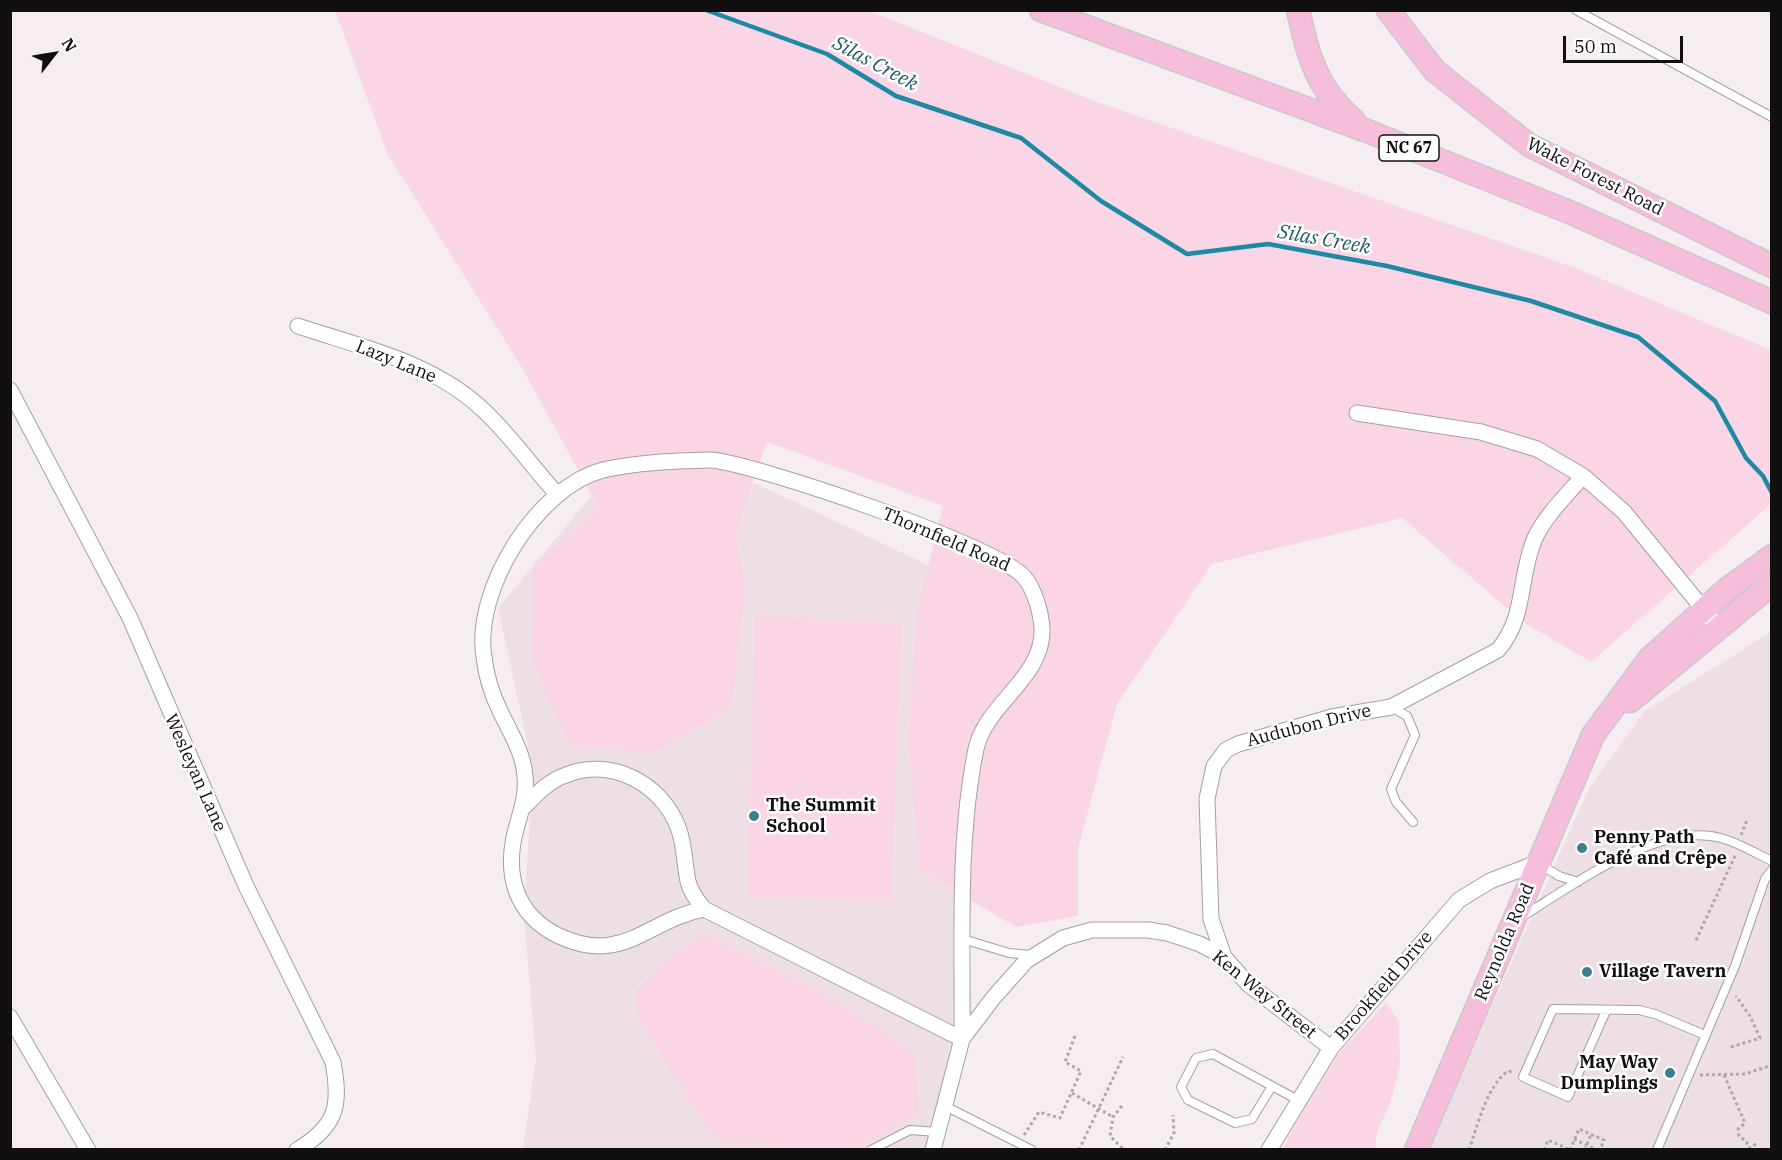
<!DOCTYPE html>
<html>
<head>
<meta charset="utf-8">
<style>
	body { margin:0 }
	#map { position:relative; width:1782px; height:1160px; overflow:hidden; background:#f5edf1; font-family:"IBM Plex Serif",serif }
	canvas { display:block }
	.frame { position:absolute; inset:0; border:12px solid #120f10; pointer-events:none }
	.north { position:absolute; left:24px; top:24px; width:60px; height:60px; -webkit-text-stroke:4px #fff; paint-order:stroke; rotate:59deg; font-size:16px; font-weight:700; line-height:24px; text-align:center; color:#120f10 }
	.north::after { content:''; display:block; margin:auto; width:21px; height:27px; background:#120f10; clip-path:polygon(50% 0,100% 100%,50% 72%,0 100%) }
	.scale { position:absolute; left:1563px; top:36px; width:120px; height:27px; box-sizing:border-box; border:3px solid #120f10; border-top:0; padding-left:8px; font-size:18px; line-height:21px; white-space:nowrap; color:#120f10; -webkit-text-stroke:4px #fff; paint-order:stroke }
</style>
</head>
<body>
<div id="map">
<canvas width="1782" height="1160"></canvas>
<div class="frame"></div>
<div class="north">N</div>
<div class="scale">50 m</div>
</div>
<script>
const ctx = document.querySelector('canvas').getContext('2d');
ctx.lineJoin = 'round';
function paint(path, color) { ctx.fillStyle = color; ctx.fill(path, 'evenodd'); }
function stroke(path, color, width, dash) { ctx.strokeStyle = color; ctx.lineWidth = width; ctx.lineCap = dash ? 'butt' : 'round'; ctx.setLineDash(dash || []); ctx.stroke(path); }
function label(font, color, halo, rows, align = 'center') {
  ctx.font = font + ' "IBM Plex Serif",serif'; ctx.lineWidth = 5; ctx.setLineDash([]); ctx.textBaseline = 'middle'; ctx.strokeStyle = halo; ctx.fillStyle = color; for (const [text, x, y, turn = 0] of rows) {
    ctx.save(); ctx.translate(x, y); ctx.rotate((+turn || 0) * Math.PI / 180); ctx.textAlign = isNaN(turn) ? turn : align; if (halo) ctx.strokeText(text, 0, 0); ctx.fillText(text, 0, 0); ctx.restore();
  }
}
const built = new Path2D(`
	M757 484 993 596 962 1039 933 1149H523L536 1059 524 915 533 769 498 608 598 488Z
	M1771 632V1149L1428 1150 1589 788 1645 711Z`);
const green = new Path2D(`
	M339 10 869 11 1097 102 1573 267 1771 350V504L1591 662 1523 622 1402 518 1212 564 1117 704 1078 848V916L1016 927 920 870 908 742 917 612 943 506 767 442 736 531 745 589 732 707 656 753 569 745 532 662 533 567 598 506 521 366 388 155 336 13Z
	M755 615 902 623 891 902 747 897Z
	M702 935 722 941C787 976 857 1008 915 1054L919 1113 854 1149H789L772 1144 727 1145 711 1134 705 1125 638 1019 635 993 669 957Z
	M1386 1003 1399 1021 1400 1066 1390 1103 1377 1132 1375 1149H1283L1296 1122 1339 1053Z`);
const stream = new Path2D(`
	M706 10 827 54 896 96 1021 138 1101 201 1187 254 1268 244 1387 266 1531 301 1638 337 1715 401 1746 458 1763 476 1772 493`);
const path = new Path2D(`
	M1741 835 1747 820
	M1696 940 1735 856
	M1731 1047 1760 1038 1750 1016 1736 996
	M1700 1075 1745 1074 1772 1065
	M1724 1075 1745 1123 1738 1129 1739 1136 1746 1141 1749 1148 1756 1144
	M1072 1093 1113 1117
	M1122 1106 1113 1117 1110 1136 1124 1150
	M1024 1135 1039 1112 1060 1118 1081 1071 1065 1062 1075 1036
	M1574 1139 1597 1150
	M1079 1150 1123 1057
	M1165 1150 1174 1133 1173 1115
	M1469 1150C1478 1125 1486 1087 1508 1071L1513 1072
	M1544 1150 1548 1140 1570 1150
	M1570 1150 1579 1129 1604 1140 1600 1150
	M1585 1150 1591 1134`);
const service = new Path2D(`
	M1576 10 1772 117
	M1391 707 1407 716 1415 735 1391 789 1396 802 1413 822
	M1541 865 1559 876 1578 882
	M1523 916C1573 885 1660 821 1721 838 1739 843 1755 853 1772 861
	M963 939 1009 953 1030 955
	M1606 1011 1568 1097 1523 1077 1553 1009 1639 1010 1655 1014 1705 1035
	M1213 1054 1272 1086 1252 1119 1235 1123 1188 1100 1181 1087 1196 1058Z
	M1272 1086 1298 1100
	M943 1105 1032 1150
	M871 1150 910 1130 937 1132
	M1657 1150 1735 966 1765 879 1772 870`);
const minor = new Path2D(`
	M298 326C360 347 432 362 481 408 510 434 531 466 557 494
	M10 390 130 618 246 886 333 1062C341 1106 337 1126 297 1150
	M1357 413 1481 432 1537 449 1583 476
	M711 460C757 464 997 546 1024 577 1034 588 1041 612 1042 628 1044 678 986 703 976 749 957 841 963 945 962 1039L704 909C647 920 623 966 559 936 515 915 504 874 516 829 521 811 527 795 525 776 523 752 511 734 501 713 493 697 486 675 484 657 473 590 537 487 603 470 637 462 676 461 711 460Z
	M523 808C536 795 548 781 566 775 611 757 661 783 678 827 685 845 684 863 688 881 690 892 698 901 704 909
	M1224 957 1211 919 1207 799 1214 766 1226 750 1238 744 1332 717 1391 707 1498 650C1527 616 1518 577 1535 538 1545 516 1567 495 1583 476L1624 512 1718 627
	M10 1017 88 1150
	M933 1150 962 1039 994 997 1026 961 1063 938 1092 930H1148L1167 933 1200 944 1224 957 1248 984 1331 1048
	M1269 1150 1331 1048 1459 900 1490 881 1537 863`);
const primary = new Path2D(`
	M1041 10 1367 131 1574 214 1772 302
	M1298 10C1309 58 1316 88 1354 121
	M1388 10 1435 71 1529 145 1772 266
	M1630 701 1772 584
	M1416 1150 1593 735 1650 658 1727 589 1772 556`);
const markers = [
	[754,816,6,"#3d7e90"],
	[1582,848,6,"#3d7e90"],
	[1587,972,6,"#3d7e90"],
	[1670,1073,6,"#3d7e90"]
];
const shields = [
	[1409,148,60]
];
const shieldNames = [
	["NC 67",1409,148]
];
const streetNames = [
	["Wake Forest Road",1595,177,27],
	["Lazy Lane",396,362,22],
	["Thornfield Road",946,540,23],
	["Audubon Drive",1309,726,-14],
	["Wesleyan Lane",195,773,66],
	["Reynolda Road",1505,942,-67],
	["Brookfield Drive",1384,986,-49],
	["Ken Way Street",1264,995,39]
];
const poiNames = [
	["The Summit",766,806],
	["School",766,827],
	["Penny Path",1594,838],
	["Café and Crêpe",1594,859],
	["Village Tavern",1599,972],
	["May Way",1658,1063,"right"],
	["Dumplings",1658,1084,"right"]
];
const waterNames = [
	["Silas Creek",875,64,28],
	["Silas Creek",1324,240,10]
];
paint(built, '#eedee5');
paint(green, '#fad5e6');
stroke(stream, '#1d89a2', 4.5);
stroke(service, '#a79fa2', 10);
stroke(minor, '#a79fa2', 17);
stroke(primary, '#cbcaca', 25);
stroke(path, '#afa8ab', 3, [3, 3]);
stroke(service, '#fff', 8);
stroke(minor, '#fff', 15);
stroke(primary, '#f7bedb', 22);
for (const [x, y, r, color] of markers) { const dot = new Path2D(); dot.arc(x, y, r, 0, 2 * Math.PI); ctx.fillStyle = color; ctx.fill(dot); stroke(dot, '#fff', 2); }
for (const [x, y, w] of shields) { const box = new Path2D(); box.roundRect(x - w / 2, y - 13, w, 26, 4.5); ctx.fillStyle = '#fff'; ctx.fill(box); stroke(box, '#120f10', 1.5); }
label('bold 16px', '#120f10', null, shieldNames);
label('18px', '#120f10', '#fff', streetNames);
label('bold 18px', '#120f10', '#fff', poiNames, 'left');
label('italic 20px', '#235b6a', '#fff', waterNames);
</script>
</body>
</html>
